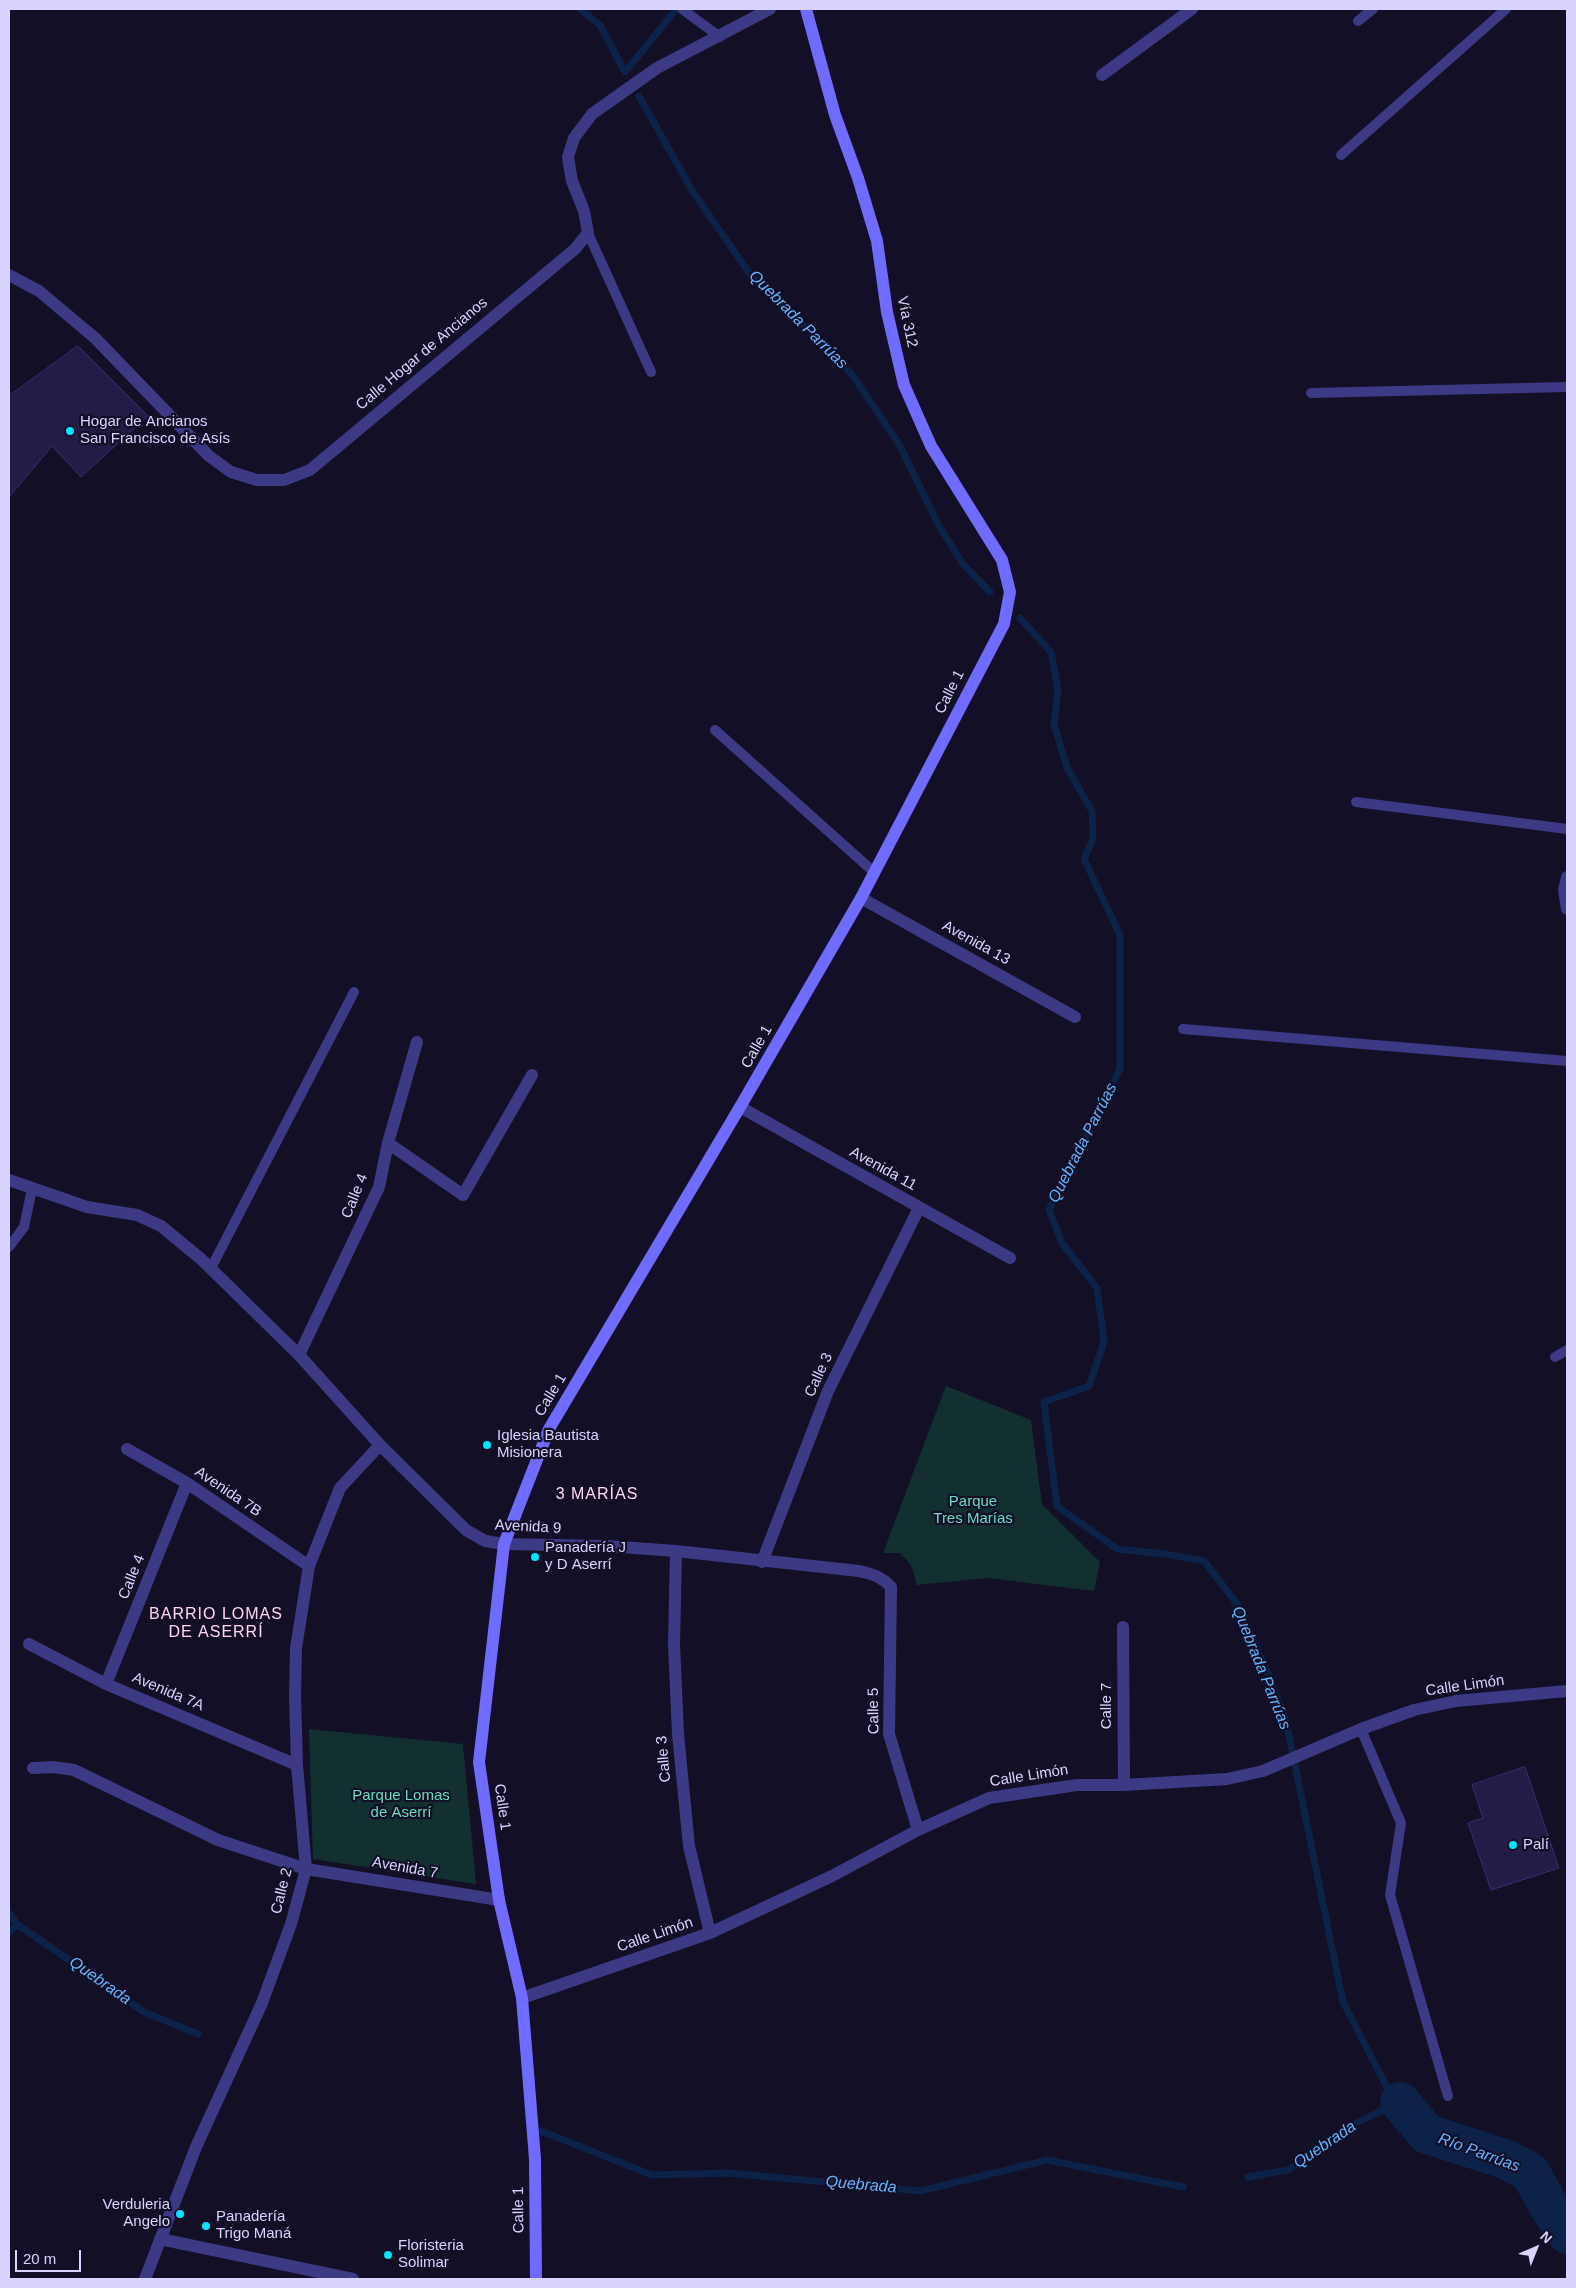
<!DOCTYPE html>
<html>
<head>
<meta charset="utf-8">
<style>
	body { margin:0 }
	#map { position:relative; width:1576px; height:2288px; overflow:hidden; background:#130f26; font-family:Helvetica,sans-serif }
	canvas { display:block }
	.frame { position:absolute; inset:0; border:10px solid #d9d4ff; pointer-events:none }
	.north { position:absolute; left:1511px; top:2223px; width:50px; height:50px; -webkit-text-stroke:4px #130f26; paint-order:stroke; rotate:44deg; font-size:14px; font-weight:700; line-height:20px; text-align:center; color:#d9d4ff }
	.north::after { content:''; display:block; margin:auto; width:18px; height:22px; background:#d9d4ff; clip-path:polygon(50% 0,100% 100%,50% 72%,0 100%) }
	.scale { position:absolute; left:15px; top:2250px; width:66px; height:22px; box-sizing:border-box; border:2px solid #d9d4ff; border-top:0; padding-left:6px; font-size:15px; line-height:18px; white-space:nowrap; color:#d9d4ff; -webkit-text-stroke:4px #130f26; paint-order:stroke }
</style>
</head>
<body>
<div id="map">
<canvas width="1576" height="2288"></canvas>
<div class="frame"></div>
<div class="north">N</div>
<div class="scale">20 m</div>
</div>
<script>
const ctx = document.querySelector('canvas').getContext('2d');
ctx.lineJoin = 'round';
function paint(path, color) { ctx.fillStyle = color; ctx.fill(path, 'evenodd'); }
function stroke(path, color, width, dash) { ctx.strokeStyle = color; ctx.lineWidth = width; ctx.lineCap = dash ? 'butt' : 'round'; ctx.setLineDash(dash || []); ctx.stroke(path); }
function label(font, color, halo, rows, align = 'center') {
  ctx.font = font + ' Helvetica,sans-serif'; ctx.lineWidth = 4.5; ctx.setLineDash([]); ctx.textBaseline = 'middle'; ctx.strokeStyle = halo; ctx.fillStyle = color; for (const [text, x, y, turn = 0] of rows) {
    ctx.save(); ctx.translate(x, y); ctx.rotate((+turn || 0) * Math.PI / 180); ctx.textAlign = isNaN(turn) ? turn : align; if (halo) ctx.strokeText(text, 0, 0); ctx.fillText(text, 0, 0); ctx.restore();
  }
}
const green = new Path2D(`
	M946 1386 1031 1420 1042 1504 1100 1562 1094 1591 988 1578 916 1585C915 1571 911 1563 900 1553H883Z
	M309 1729 463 1744 476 1884 313 1859Z`);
const stream = new Path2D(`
	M580 9 600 25 625 72 674 12
	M639 96 693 192 752 277 830 350 853 376 899 444 939 526 963 564 990 592
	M1020 618 1051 652 1058 689 1054 724 1067 768 1092 811 1093 839 1084 859 1120 935V1069L1049 1210 1062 1243 1097 1288 1104 1342 1089 1386 1044 1402 1057 1506 1117 1549 1165 1554 1204 1561 1238 1605 1269 1676 1286 1721 1343 2002 1388 2089 1400 2102 1354 2124 1288 2170 1248 2177
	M9 1913 17 1924
	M9 1933 17 1924 144 2012 198 2034
	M541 2131 652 2175 728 2173 921 2191 1047 2160 1183 2187`);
const river = new Path2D(`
	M1400 2102 1427 2134 1505 2159 1530 2172 1551 2210 1567 2234`);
const building = new Path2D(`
	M78 346 148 416 81 477 52 446 9 497V396Z
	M1525 1767 1559 1868 1491 1890 1468 1823 1483 1818 1472 1785Z`);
const lane = new Path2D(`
	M682 9 720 37
	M1358 21 1373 9
	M1341 155 1506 9
	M588 233 651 372
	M1311 393 1567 387
	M715 730 875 873
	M1356 802 1567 829
	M1183 1029 1567 1061
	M9 1247 24 1227 32 1189
	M211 1268 354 992
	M1555 1357 1567 1350
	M1361 1729 1401 1823 1390 1895 1448 2096`);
const street = new Path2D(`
	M1102 75 1192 9
	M9 275 39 291 95 338 209 456 231 472 257 480H284L310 470 575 249 588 233 584 211 572 181 568 157 574 138 592 114 657 68 770 9
	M1567 877 1564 890 1567 909
	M861 898 1075 1017
	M740 1107 1010 1258
	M388 1143 463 1195 532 1075
	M9 1180 87 1207 137 1215 161 1226 201 1259 299 1355 380 1445 466 1530 485 1541 504 1544 606 1546 676 1551 859 1571C873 1574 882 1577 891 1587L889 1734 918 1830
	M299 1355 379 1187 388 1143 417 1042
	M127 1449 187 1483 309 1566
	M676 1551 674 1645 678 1734 689 1846 710 1933
	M762 1562 828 1391 919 1208
	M1123 1627 1124 1785
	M29 1644 106 1684 297 1765
	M106 1684 187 1483
	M33 1768 53 1767 74 1770 218 1840 306 1869 499 1900
	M522 1998 710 1933 832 1876 918 1830 989 1798 1077 1785H1124L1227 1779 1263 1771 1361 1729 1414 1710 1456 1701 1567 1691
	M160 2239 353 2279
	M145 2279 196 2147 262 2003 291 1924 306 1869 297 1765 295 1696 296 1648 309 1566 340 1488 380 1445`);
const secondary = new Path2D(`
	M536 2279 535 2159 522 1998 499 1900 479 1762 504 1544 549 1429 740 1107 861 898 1004 624 1010 592 1002 560 931 446 904 385 887 312 877 241 858 178 835 115 806 9`);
const markers = [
	[70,431,5,"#00e5ff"],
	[487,1445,5,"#00e5ff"],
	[535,1557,5,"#00e5ff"],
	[1513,1845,5,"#00e5ff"],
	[180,2214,5,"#00e5ff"],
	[206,2226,5,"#00e5ff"],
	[388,2255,5,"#00e5ff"]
];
const streetNames = [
	["Vía 312",907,322,78],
	["Calle Hogar de Ancianos",422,354,-40],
	["Calle 1",950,692,-63],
	["Avenida 13",976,943,29],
	["Calle 1",757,1047,-60],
	["Avenida 11",883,1169,29],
	["Calle 4",355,1196,-68],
	["Calle 3",819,1375,-65],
	["Calle 1",551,1395,-59],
	["Avenida 7B",228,1492,34],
	["Avenida 9",528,1527,3],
	["Calle 4",132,1577,-68],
	["Calle Limón",1465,1686,-8],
	["Avenida 7A",168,1692,23],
	["Calle 7",1107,1706,-90],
	["Calle 5",874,1711,-91],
	["Calle 3",664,1759,-95],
	["Calle Limón",1029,1776,-9],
	["Calle 1",502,1807,82],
	["Avenida 7",405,1868,10],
	["Calle 2",282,1891,-76],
	["Calle Limón",655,1935,-19],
	["Calle 1",519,2210,-91]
];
const poiNames = [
	["Hogar de Ancianos",80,422],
	["San Francisco de Asís",80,439],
	["Iglesia Bautista",497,1436],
	["Misionera",497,1453],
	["Panadería J",545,1548],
	["y D Aserrí",545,1565],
	["Palí",1523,1845],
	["Verduleria",170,2205,"right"],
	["Angelo",170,2222,"right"],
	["Panadería",216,2217],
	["Trigo Maná",216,2234],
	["Floristeria",398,2246],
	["Solimar",398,2263]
];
const parkNames = [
	["Parque",973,1502],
	["Tres Marías",973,1519],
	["Parque Lomas",401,1796],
	["de Aserrí",401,1813]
];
const waterNames = [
	["Quebrada Parrúas",798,320,45],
	["Quebrada Parrúas",1083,1143,-63],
	["Quebrada Parrúas",1261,1668,68],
	["Quebrada",100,1981,35],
	["Quebrada",1325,2145,-34],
	["Río Parrúas",1479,2153,20],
	["Quebrada",861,2185,5]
];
const neighbourhoodNames = [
	["3 MARÍAS",597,1495],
	["BARRIO LOMAS",216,1615],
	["DE ASERRÍ",216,1633]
];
paint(green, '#12302f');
stroke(stream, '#0c2248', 7);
stroke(river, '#0c2248', 40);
paint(building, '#241b47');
stroke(building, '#3b2d73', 1);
stroke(lane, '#3d3a85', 10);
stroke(street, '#3d3a85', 12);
stroke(secondary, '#6f6bff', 12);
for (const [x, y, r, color] of markers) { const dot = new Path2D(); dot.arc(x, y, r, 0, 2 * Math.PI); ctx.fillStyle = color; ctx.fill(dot); stroke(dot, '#130f26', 2); }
label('15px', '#d9d4ff', '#130f26', streetNames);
label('15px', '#d9d4ff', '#130f26', poiNames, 'left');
label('15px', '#5fe0c0', '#130f26', parkNames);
label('italic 16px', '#62b6ff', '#130f26', waterNames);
ctx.letterSpacing = '1px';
label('16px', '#ffd6f0', '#130f26', neighbourhoodNames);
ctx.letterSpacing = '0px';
</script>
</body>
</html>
